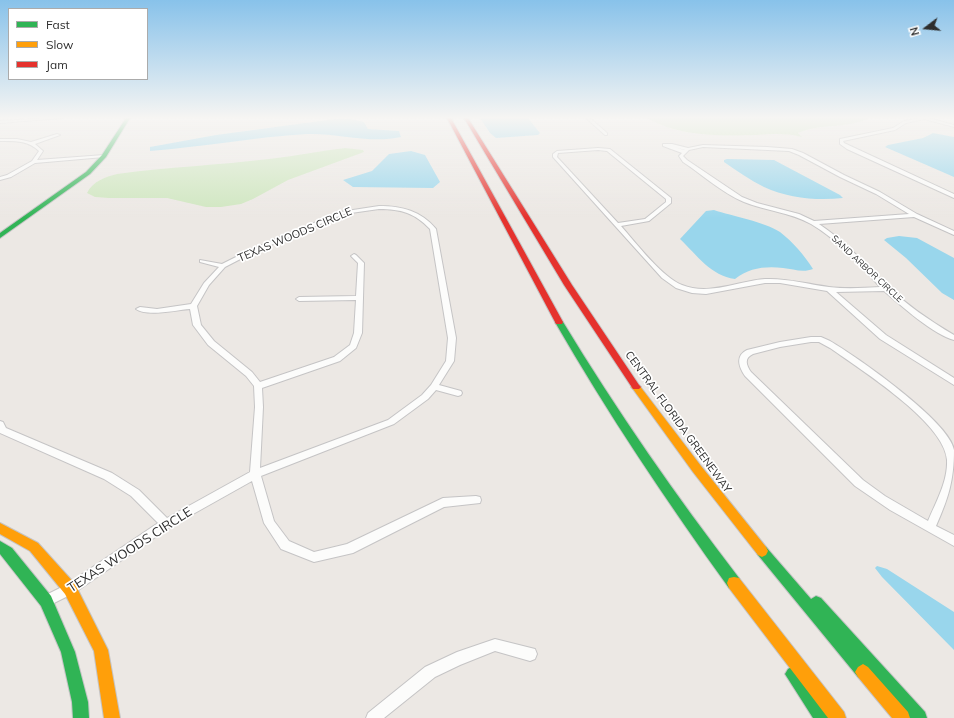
<!DOCTYPE html>
<html>
<head>
<meta charset="utf-8">
<style>
	body { margin:0 }
	#map { position:relative; width:954px; height:718px; overflow:hidden; background:#ece8e4; font-family:Mulish,sans-serif }
	canvas { display:block }
	.legend { position:absolute; left:8px; top:8px; width:140px; height:72px; box-sizing:border-box; background:#fff; border:1px solid #ababab; margin:0; padding:5px 7px; list-style:none; font-size:12px; color:#2e2e2e }
	.legend li { display:flex; align-items:center; gap:8px; height:20px }
	.legend b { width:20px; border:1px solid #ababab }
	.north { position:absolute; left:906px; top:8px; width:40px; height:40px; -webkit-text-stroke:3px #fff; paint-order:stroke; rotate:254deg; font-size:11px; font-weight:700; line-height:16px; text-align:center; color:#2e2e2e }
	.north::after { content:''; display:block; margin:auto; width:14px; height:18px; background:#2e2e2e; clip-path:polygon(50% 0,100% 100%,50% 72%,0 100%) }
</style>
</head>
<body>
<div id="map">
<canvas width="954" height="718"></canvas>
<ul class="legend">
<li><b style="height:5px;background:#30b455"></b>Fast</li>
<li><b style="height:5px;background:#ff9f0a"></b>Slow</li>
<li><b style="height:5px;background:#e5322d"></b>Jam</li>
</ul>
<div class="north">N</div>
</div>
<script>
const ctx = document.querySelector('canvas').getContext('2d');
ctx.lineJoin = 'round';
function paint(path, color) { ctx.fillStyle = color; ctx.fill(path, 'evenodd'); }
function stroke(path, color, width, dash) { ctx.strokeStyle = color; ctx.lineWidth = width; ctx.lineCap = dash ? 'butt' : 'round'; ctx.setLineDash(dash || []); ctx.stroke(path); }
function label(font, color, halo, rows, align = 'center') {
  ctx.font = font + ' Mulish,sans-serif'; ctx.lineWidth = 3.5; ctx.setLineDash([]); ctx.textBaseline = 'middle'; ctx.strokeStyle = halo; ctx.fillStyle = color; for (const [text, x, y, turn = 0] of rows) {
    ctx.save(); ctx.translate(x, y); ctx.rotate((+turn || 0) * Math.PI / 180); ctx.textAlign = isNaN(turn) ? turn : align; if (halo) ctx.strokeText(text, 0, 0); ctx.fillText(text, 0, 0); ctx.restore();
  }
}
const green = new Path2D(`
	M647 118H870C847 129 821 123 798 133L802 137C785 133 774 134 757 135 720 136 680 137 647 118Z
	M345 148 363 150 364 152 288 180 253 199 241 204 221 207H206L167 198H109L95 197 87 193C93 181 105 177 117 174 168 167 219 165 269 159 295 156 320 151 345 148Z`);
const water = new Path2D(`
	M480 118H528L540 133 538 135 496 138 490 133Z
	M335 119H351L364 122 368 129 399 131 401 137C370 144 339 133 307 134 255 137 202 147 150 151V147L216 135Z
	M933 133 954 137V177L885 147 888 145 923 138Z
	M411 151 425 155 440 182 433 188 353 187 343 180 372 171 389 154Z
	M727 159 774 160 840 195 843 198C817 201 788 198 764 187 750 180 737 171 724 162V160Z
	M714 210C732 216 765 222 780 232 793 242 804 255 813 269 803 273 793 269 783 268 765 266 749 268 735 279 711 276 697 255 680 239L706 211Z
	M899 236 917 238 954 258V300L942 293 906 258 884 240 887 238Z
	M877 566 887 569 954 612V650L882 577 875 568Z`);
const street = new Path2D(`
	M46 118H62L0 123V121Z
	M586 118H590L607 133V135H605Z
	M920 118H928L954 125V127L924 119 906 123 895 130 843 141 844 143 954 194V198L847 149 840 144V139L893 128 904 121Z
	M57 134 60 135 35 144 43 151 37 160 104 155 106 156 104 157 35 163 11 177 0 180V177L7 175 32 161 39 151C28 140 14 141 0 141V139H17L31 142Z
	M663 144H672L688 148 703 145 767 147 792 149 803 153 844 175 880 192 917 214 954 231V235L914 217 819 224C845 241 865 264 887 286 907 305 930 321 954 335V340C934 335 900 305 884 291L836 292 886 335 954 378V385L880 339 827 291 780 283H765L706 294 692 293 676 288 662 278 553 157V154L557 151 598 148 610 149 671 198V203L649 221 621 226C635 242 663 278 682 285 709 296 738 281 765 279 787 278 807 284 829 287 846 289 863 288 880 287 859 264 838 240 811 224 790 212 766 211 744 202 722 193 703 175 683 162L679 156 682 153 663 146ZM674 147 685 150H684ZM703 147 789 151 799 155 840 177 876 194 909 214 814 221 799 214 757 203 742 197 687 160 683 156 689 150ZM598 150 607 151 666 199V202L645 219 618 223 557 157 558 153Z
	M379 206C402 206 421 211 436 229L456 338 454 361 439 385 461 391 462 393 461 395 458 396 436 390 428 399 394 424 261 476 274 521 289 541 314 552 347 544 443 498 476 496 480 497 481 500 480 503 444 507 353 553 314 562 281 549 264 523 252 481 170 527 74 593 46 607 42 605 40 601 42 597 66 585 158 523 131 496 104 479 0 433V421L3 422 6 428 112 473 139 490 167 518 250 472 255 407 254 386 246 376 208 345 193 325 190 309C177 310 147 317 136 309L140 307 157 309 191 304 204 283 219 267 200 262V260L222 264 248 251 340 212ZM379 209C401 209 415 213 430 229L448 338 446 361 431 385 422 395 388 420 260 468 263 407 262 388 340 361 356 348 362 333 364 263 356 255 354 254 351 256 358 263 356 296 299 297 296 299 299 301 356 300 354 333 350 345 334 357 260 382 252 372 214 341 201 325 197 306 209 285 225 267 252 253 344 214Z
	M811 337H821L830 341C856 356 950 422 954 450 954 481 948 499 936 526L954 535V546L890 510 855 486 745 376C739 367 735 356 747 350L780 342ZM811 342H819L830 348C860 369 945 423 947 460 948 481 936 502 928 521L885 496 863 480 751 372C746 365 744 358 753 354L780 347Z
	M495 639 535 649 537 654 535 659 530 661 495 651 460 665 435 677 384 718H366L368 713 425 667 457 652Z`);
const fast = new Path2D(`
	M126 118H130L106 157 90 174 0 238V233L86 172 102 155Z
	M559 319 563 322C617 411 676 496 739 578L741 583 739 588 734 589 729 588C667 502 608 414 555 322Z
	M0 541 12 548 51 596 75 652 88 702 89 718H73L72 702 61 652 41 606 0 554Z
	M762 545 766 547 811 599 816 596 821 598 925 712 927 718H908L870 674 868 677 863 680 858 677 758 555 756 551 758 547Z
	M793 666 798 669 830 718H813L785 674 788 669Z`);
const slow = new Path2D(`
	M636 384 639 385 701 466 766 547 768 551 766 555 762 557 758 555 693 472 633 389 631 387 633 385Z
	M0 523 38 543 75 584 108 650 120 718H104L94 651 65 594 30 551 0 534Z
	M734 577 739 578 844 712 846 718H828L729 588 727 583 729 578Z
	M863 664 868 667 908 712 910 718H892L858 677 855 672 858 667Z`);
const jam = new Path2D(`
	M447 118H451L563 322 562 324H556L555 322Z
	M464 118H468L572 285 639 385 641 387 639 389H633L564 285Z`);
const farStreetnames = [
	["SAND ARBOR CIRCLE",867,269,43]
];
const streetNames = [
	["TEXAS WOODS CIRCLE",295,235,-23],
	["CENTRAL FLORIDA GREENEWAY",678,422,54]
];
const nearStreetnames = [
	["TEXAS WOODS CIRCLE",130,550,-33]
];
paint(green, '#cee6be');
paint(water, '#99d6ec');
stroke(street, '#c5c4c5', 2);
stroke(fast, '#c5c4c5', 2);
stroke(slow, '#c5c4c5', 2);
stroke(jam, '#c5c4c5', 2);
paint(street, '#fcfcfb');
paint(fast, '#30b455');
paint(slow, '#ff9f0a');
paint(jam, '#e5322d');
const sky = ctx.createLinearGradient(0, 0, 0, 218);
sky.addColorStop(0, '#88c2ea');
sky.addColorStop(0.54, '#f6f5f3');
sky.addColorStop(1, '#f6f5f300');
ctx.fillStyle = sky;
ctx.fillRect(0, 0, 954, 218);
label('9px', '#2e2e2e', '#fff', farStreetnames);
label('11px', '#2e2e2e', '#fff', streetNames);
label('13px', '#2e2e2e', '#fff', nearStreetnames);
</script>
</body>
</html>
